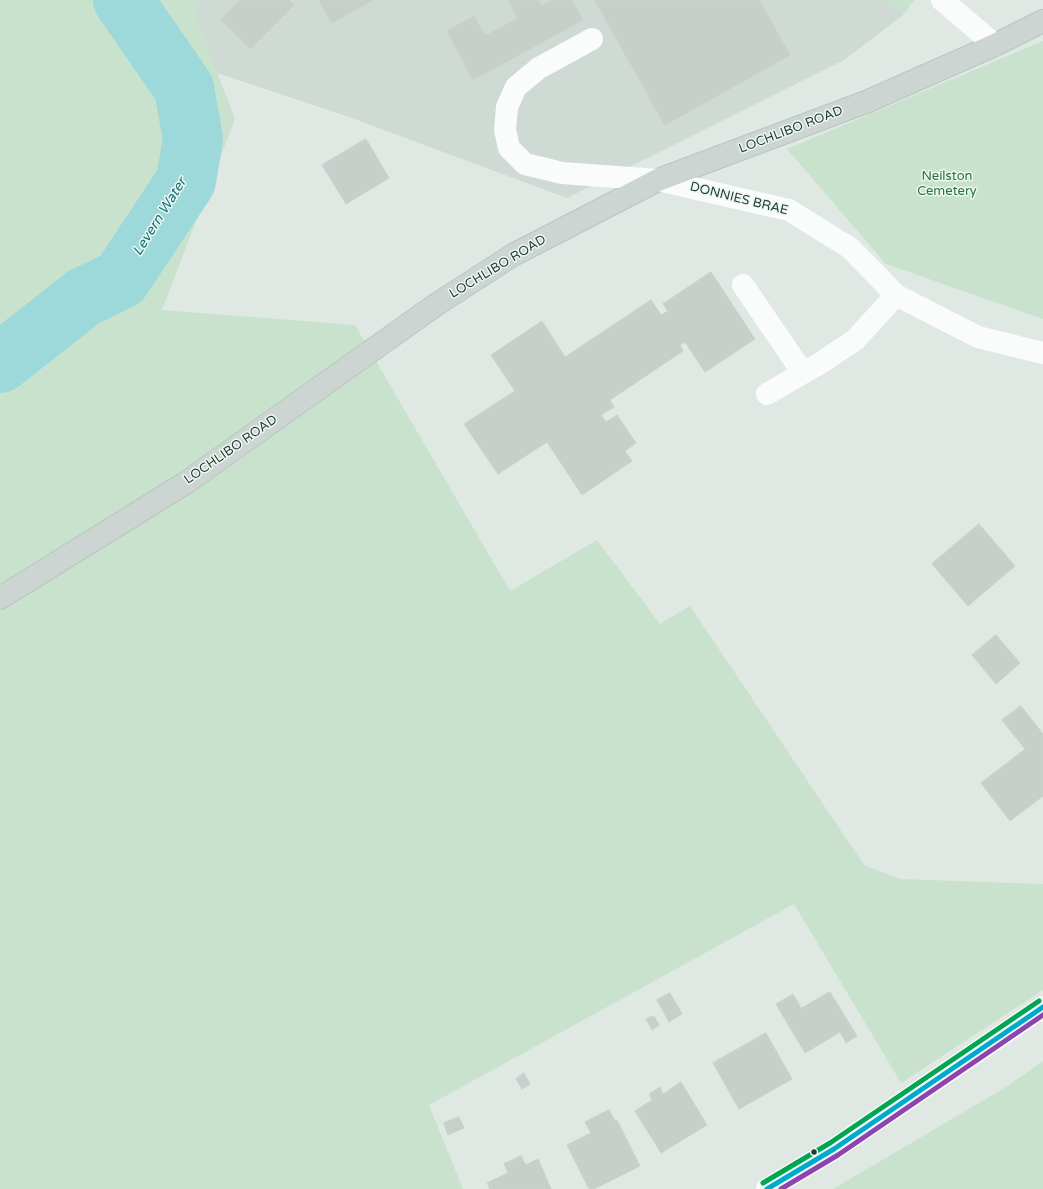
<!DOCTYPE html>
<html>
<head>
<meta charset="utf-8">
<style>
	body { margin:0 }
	canvas { display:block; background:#e0e8e4 }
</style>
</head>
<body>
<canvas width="1043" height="1189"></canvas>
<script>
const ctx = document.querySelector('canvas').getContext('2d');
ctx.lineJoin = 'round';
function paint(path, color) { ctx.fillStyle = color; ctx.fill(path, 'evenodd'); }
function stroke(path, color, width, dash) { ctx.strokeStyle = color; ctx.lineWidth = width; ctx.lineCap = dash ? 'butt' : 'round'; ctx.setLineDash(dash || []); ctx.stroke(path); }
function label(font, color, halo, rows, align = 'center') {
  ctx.font = font + ' "Varela Round",sans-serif'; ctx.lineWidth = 3; ctx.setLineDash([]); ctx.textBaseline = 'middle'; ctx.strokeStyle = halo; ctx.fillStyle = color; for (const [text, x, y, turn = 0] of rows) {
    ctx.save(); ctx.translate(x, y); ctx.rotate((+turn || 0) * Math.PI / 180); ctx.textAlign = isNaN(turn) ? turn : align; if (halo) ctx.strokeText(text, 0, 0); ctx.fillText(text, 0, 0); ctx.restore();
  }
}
const built = new Path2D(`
	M202 0H885L903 15 844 60 567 198 349 117 217 73 193 9Z`);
const green = new Path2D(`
	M0 0H202L193 9 235 119 162 310 355 325 510 591 597 540 660 624 690 606 864 865 900 879 1043 884V990L901 1083 794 904 429 1105 463 1189H0Z
	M885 0H914L903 15Z
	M1043 41V319L886 264 787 149Z
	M1043 1061V1189H833L1008 1086Z`);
const river = new Path2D(`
	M0 363 84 297 121 279 186 181 193 139 184 88 123 0`);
const building = new Path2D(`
	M240 0H289L294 5 250 49 221 20Z
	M319 0H373L332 23Z
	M508 0H538L542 6 552 0H572L583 20 473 80 447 31 474 16 485 36 518 18Z
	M595 0H759L790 55 665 125Z
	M366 139 389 178 346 204 322 165Z
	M711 272 755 339 705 372 685 342 680 345 683 351 610 400 614 407 601 415 606 422 617 415 636 443 625 451 632 461 582 495 547 442 498 474 464 424 515 391 491 355 542 321 565 357 651 300 661 315 668 311 663 304Z
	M979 524 1015 566 968 606 932 564Z
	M996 635 1020 663 996 684 972 655Z
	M1021 706 1043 734V796L1010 821 981 783 1025 749 1002 720Z
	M830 992 857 1036 846 1043 840 1032 805 1053 776 1004 793 994 801 1008Z
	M670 993 682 1014 669 1022 657 1000Z
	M654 1016 659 1025 652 1030 646 1019Z
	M766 1033 792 1079 739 1109 713 1063Z
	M524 1073 530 1084 522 1089 516 1079Z
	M681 1082 707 1125 661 1153 635 1111 652 1100 649 1094 660 1087 663 1094Z
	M609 1110 615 1121 617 1120 640 1166 594 1189H589L567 1145 591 1133 585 1122Z
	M459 1117 464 1128 448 1135 444 1123Z
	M521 1156 526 1165 538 1159 551 1189H490L487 1183 508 1173 504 1164Z`);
const minor = new Path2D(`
	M942 0 995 45
	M592 39 539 68 516 87 507 107 505 130 509 148 525 164 562 173 658 180 789 210 850 248 896 295 978 337 1043 353
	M743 285 803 373 819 364 855 340 896 295
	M767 394 803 373
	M767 1189 834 1149 1043 1007`);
const major = new Path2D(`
	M0 598 187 482 437 304 513 255 658 180 866 102 995 45 1043 21`);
const bus1 = new Path2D(`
	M767 1189 834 1149 1043 1007`);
const bus2 = new Path2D(`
	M781 1189 838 1155 1043 1015`);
const bus3 = new Path2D(`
	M763 1183 830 1143 1039 1001`);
const markers = [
	[814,1152,3.5,"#1e3c31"]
];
const streetNames = [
	["LOCHLIBO ROAD",791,130,-21],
	["DONNIES BRAE",739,199,14],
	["LOCHLIBO ROAD",498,267,-31],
	["LOCHLIBO ROAD",231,450,-35]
];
const parkNames = [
	["Neilston",947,177],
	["Cemetery",947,192]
];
const waterNames = [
	["Levern Water",160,217,-58]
];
paint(built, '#cedad3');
paint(green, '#c8e2cd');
stroke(river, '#9dd8da', 60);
paint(building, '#c8cfcb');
stroke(building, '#c9d1cd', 1);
stroke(major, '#bac5c1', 24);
stroke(minor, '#fafcfb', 22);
stroke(major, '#ccd5d1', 22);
stroke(bus1, '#00a9ce', 5);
stroke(bus2, '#8e44ad', 5);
stroke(bus3, '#00a651', 5);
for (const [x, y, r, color] of markers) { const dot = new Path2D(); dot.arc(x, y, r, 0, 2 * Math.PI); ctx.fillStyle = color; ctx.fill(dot); stroke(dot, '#eef7f2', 1.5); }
label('13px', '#1e3c31', '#eef7f2', streetNames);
label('13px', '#25763c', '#eef7f2', parkNames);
label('italic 14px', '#13757c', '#eef7f2', waterNames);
</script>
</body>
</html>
